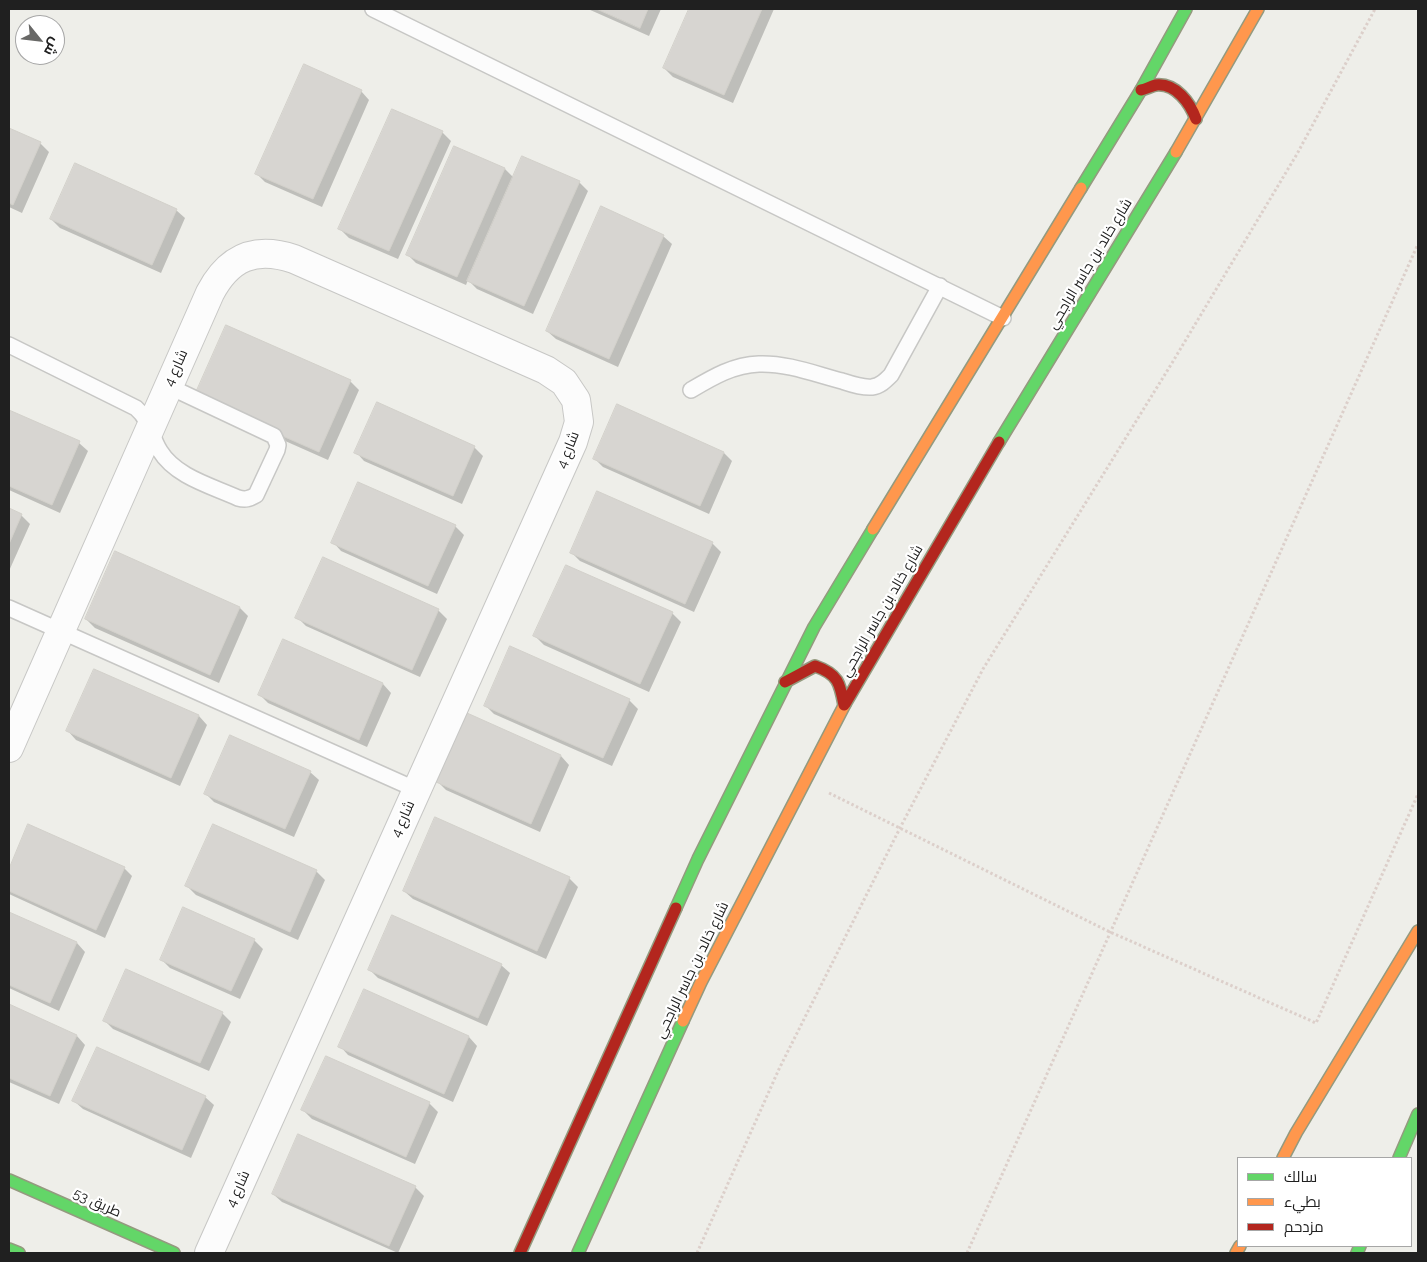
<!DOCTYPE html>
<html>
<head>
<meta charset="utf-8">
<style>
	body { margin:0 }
	#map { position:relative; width:1427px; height:1262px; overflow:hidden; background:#eeeee9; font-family:Raleway,Cairo,sans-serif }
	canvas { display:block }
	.frame { position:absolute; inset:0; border:10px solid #202020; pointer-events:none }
	.legend { position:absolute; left:1237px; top:1157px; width:175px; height:90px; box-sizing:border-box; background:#fff; border:1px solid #a6a6a6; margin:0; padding:6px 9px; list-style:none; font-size:15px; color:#202020 }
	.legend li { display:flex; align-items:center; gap:10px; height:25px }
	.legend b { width:25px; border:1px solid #a6a6a6 }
	.north { position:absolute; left:15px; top:15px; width:50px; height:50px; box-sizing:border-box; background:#fff; border:1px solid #a6a6a6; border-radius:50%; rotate:119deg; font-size:14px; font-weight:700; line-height:20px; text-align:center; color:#202020 }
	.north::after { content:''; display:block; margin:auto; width:18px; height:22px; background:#686866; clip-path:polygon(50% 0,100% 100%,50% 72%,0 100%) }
</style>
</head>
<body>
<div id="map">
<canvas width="1427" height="1262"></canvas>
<div class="frame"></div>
<ul class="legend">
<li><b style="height:6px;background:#63d668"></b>سالك</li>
<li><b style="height:6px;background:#ff974d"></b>بطيء</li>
<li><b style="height:6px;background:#b3261e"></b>مزدحم</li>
</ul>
<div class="north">ش</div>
</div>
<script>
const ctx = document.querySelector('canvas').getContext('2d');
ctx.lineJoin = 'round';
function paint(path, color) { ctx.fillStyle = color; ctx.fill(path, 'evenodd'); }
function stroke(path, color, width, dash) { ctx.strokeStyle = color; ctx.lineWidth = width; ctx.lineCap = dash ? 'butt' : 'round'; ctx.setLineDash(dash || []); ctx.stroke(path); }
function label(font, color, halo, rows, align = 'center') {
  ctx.font = font + ' Raleway,Cairo,sans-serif'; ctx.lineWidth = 4.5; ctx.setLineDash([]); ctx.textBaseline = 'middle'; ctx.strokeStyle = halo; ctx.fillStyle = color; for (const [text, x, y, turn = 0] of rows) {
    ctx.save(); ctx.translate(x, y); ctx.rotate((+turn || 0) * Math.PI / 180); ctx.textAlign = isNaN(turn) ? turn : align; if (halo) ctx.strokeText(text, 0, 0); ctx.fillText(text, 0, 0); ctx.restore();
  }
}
const shadow = new Path2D(`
	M588 9H661L649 36Z
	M691 9H774L733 103 673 77 664 68Z
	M361 91 369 100 322 207 265 182 256 173Z
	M9 129 40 143 49 152 22 213 9 207Z
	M442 132 451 141 398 259 349 238 340 229Z
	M455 147 505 169 514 178 579 182 588 191 533 314 477 289 468 280 466 285 416 263 407 254Z
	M176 210 185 218 161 273 60 228 51 219Z
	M663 236 672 244 618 367 556 339 547 331Z
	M350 381 359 390 328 460 204 405Z
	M377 404 474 447 483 456 462 504 364 461 356 452Z
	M617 406 724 453 732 461 709 514 603 467 594 458Z
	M9 412 79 443 88 451 60 513 9 490Z
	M9 510 21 515 30 524 9 571Z
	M455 526 464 535 437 594 341 551 333 542Z
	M712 543 721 552 694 612 580 561 571 552Z
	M240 608 248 616 219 683 95 628 86 619Z
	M438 610 447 619 420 677 306 626 297 617Z
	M672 613 681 622 649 692 544 645 535 636Z
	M284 641 383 684 391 693 367 747 268 703 260 695Z
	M95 670 199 716 207 725 180 786 76 740 68 731Z
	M629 700 638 709 612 766 494 714 485 705Z
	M561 756 569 765 540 832 446 790 438 782Z
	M310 772 319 780 294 837 214 802 206 794Z
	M29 826 124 868 132 876 105 938 9 894V872Z
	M316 871 325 880 298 940 196 895 187 886Z
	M569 878 578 887 546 959 413 899 404 891Z
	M9 913 77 943 85 952 59 1011 9 988Z
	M254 940 263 949 240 999 170 968 161 959Z
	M501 965 510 973 487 1026 378 978 369 969Z
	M364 991 469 1037 477 1046 453 1102 348 1055 340 1046Z
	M9 1006 77 1036 85 1045 59 1104 9 1082Z
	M222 1013 231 1022 209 1071 113 1029 105 1021Z
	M205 1097 214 1105 191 1158 83 1109 74 1101Z
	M429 1103 438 1112 415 1164 312 1119 303 1110Z
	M415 1187 424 1196 398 1253 282 1202 273 1194Z`);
const building = new Path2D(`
	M597 9H648L640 28Z
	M689 9H762L724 95 663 68Z
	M304 64 362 90 313 199 255 174Z
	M392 109 443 131 389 251 338 229Z
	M9 128 41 142 13 205 9 203Z
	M454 146 505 168 457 277 406 255Z
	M522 156 580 181 524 306 467 281Z
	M75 163 177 209 152 265 50 219Z
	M601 206 664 235 609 359 546 331Z
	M226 325 351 380 319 452 194 397Z
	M377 402 475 446 453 496 354 453Z
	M617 404 724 452 700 506 593 459Z
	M9 410 80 441 52 505 9 486Z
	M358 482 456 525 428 586 331 543Z
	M597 491 713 542 685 604 570 553Z
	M9 508 22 514 9 544Z
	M115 551 240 607 210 675 85 619Z
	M323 557 439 609 412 670 295 618Z
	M566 565 673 612 640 684 533 636Z
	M283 639 383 683 359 740 258 695Z
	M510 646 630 699 603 758 484 706Z
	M94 669 199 715 171 778 66 731Z
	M467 713 561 755 531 824 436 782Z
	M230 735 311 771 285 829 204 794Z
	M435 817 570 877 537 951 403 891Z
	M28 824 125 867 96 930 9 891V869Z
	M213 824 317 870 290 932 185 886Z
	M183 907 255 939 231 991 160 960Z
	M9 912 77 942 50 1003 9 985Z
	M392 915 502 964 478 1018 368 970Z
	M126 969 223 1012 200 1063 103 1021Z
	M364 989 469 1036 444 1094 338 1047Z
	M9 1004 77 1035 50 1096 9 1078Z
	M97 1047 206 1096 182 1150 72 1101Z
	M326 1056 430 1102 406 1157 301 1110Z
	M298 1134 416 1186 389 1246 272 1194Z`);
const path = new Path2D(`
	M829 793 1110 932 1316 1023 1418 794
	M697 1253 779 1069 900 828 983 669 1172 363 1297 154 1375 9
	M967 1253 1418 244`);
const lane = new Path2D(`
	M373 9 1003 318
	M9 345 136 408C151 421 150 435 160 451 176 477 212 486 238 498 245 500 249 499 256 495L277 450 278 445 274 436 168 386
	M691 390C713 377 733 365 759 364 787 363 815 374 842 381 851 384 862 388 872 387 880 386 885 381 891 375L940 286
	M9 608 417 790`);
const street = new Path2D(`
	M9 748 210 293C229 257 255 246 294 259L546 370 564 382 576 400 579 422 573 442 209 1253`);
const fast = new Path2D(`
	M1081 188 1141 90 1186 9
	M999 442 1176 152
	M676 908 698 859 814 627 873 529
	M1399 1158 1418 1114
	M9 1180 174 1253
	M9 1249 19 1253
	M578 1253 683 1021
	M1357 1253 1360 1246`);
const slow = new Path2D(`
	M1176 152 1258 9
	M873 529 1081 188
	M683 1021 701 982 845 704
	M1283 1158 1296 1133 1418 931
	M1236 1253 1240 1246`);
const jam = new Path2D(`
	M1141 90C1146 89 1151 86 1156 85 1176 83 1190 103 1196 119
	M785 682 815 666C838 674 840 683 844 705
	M845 704 999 442
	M520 1253 676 908`);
const streetNames = [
	["شارع خالد بن جاسر الراجحي",1090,264,-59],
	["شارع 4",176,368,-66],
	["شارع 4",568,450,-68],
	["شارع خالد بن جاسر الراجحي",882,611,-60],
	["شارع 4",403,819,-66],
	["شارع خالد بن جاسر الراجحي",692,970,-64],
	["شارع 4",238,1189,-66],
	["طريق 53",97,1203,24]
];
paint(shadow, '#0003');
paint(building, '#d7d5d1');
stroke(building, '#d2d0ca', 1);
stroke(lane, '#c7c7c5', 18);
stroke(street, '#c7c7c5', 30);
stroke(fast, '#949a7f', 14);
stroke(slow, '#949a7f', 14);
stroke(jam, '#949a7f', 14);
stroke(path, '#dccfca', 3, [2.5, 2.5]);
stroke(lane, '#fcfcfc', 15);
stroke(street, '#fcfcfc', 28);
stroke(fast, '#63d668', 11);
stroke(slow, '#ff974d', 11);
stroke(jam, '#b3261e', 11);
label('14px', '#202020', '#fff', streetNames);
</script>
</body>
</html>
